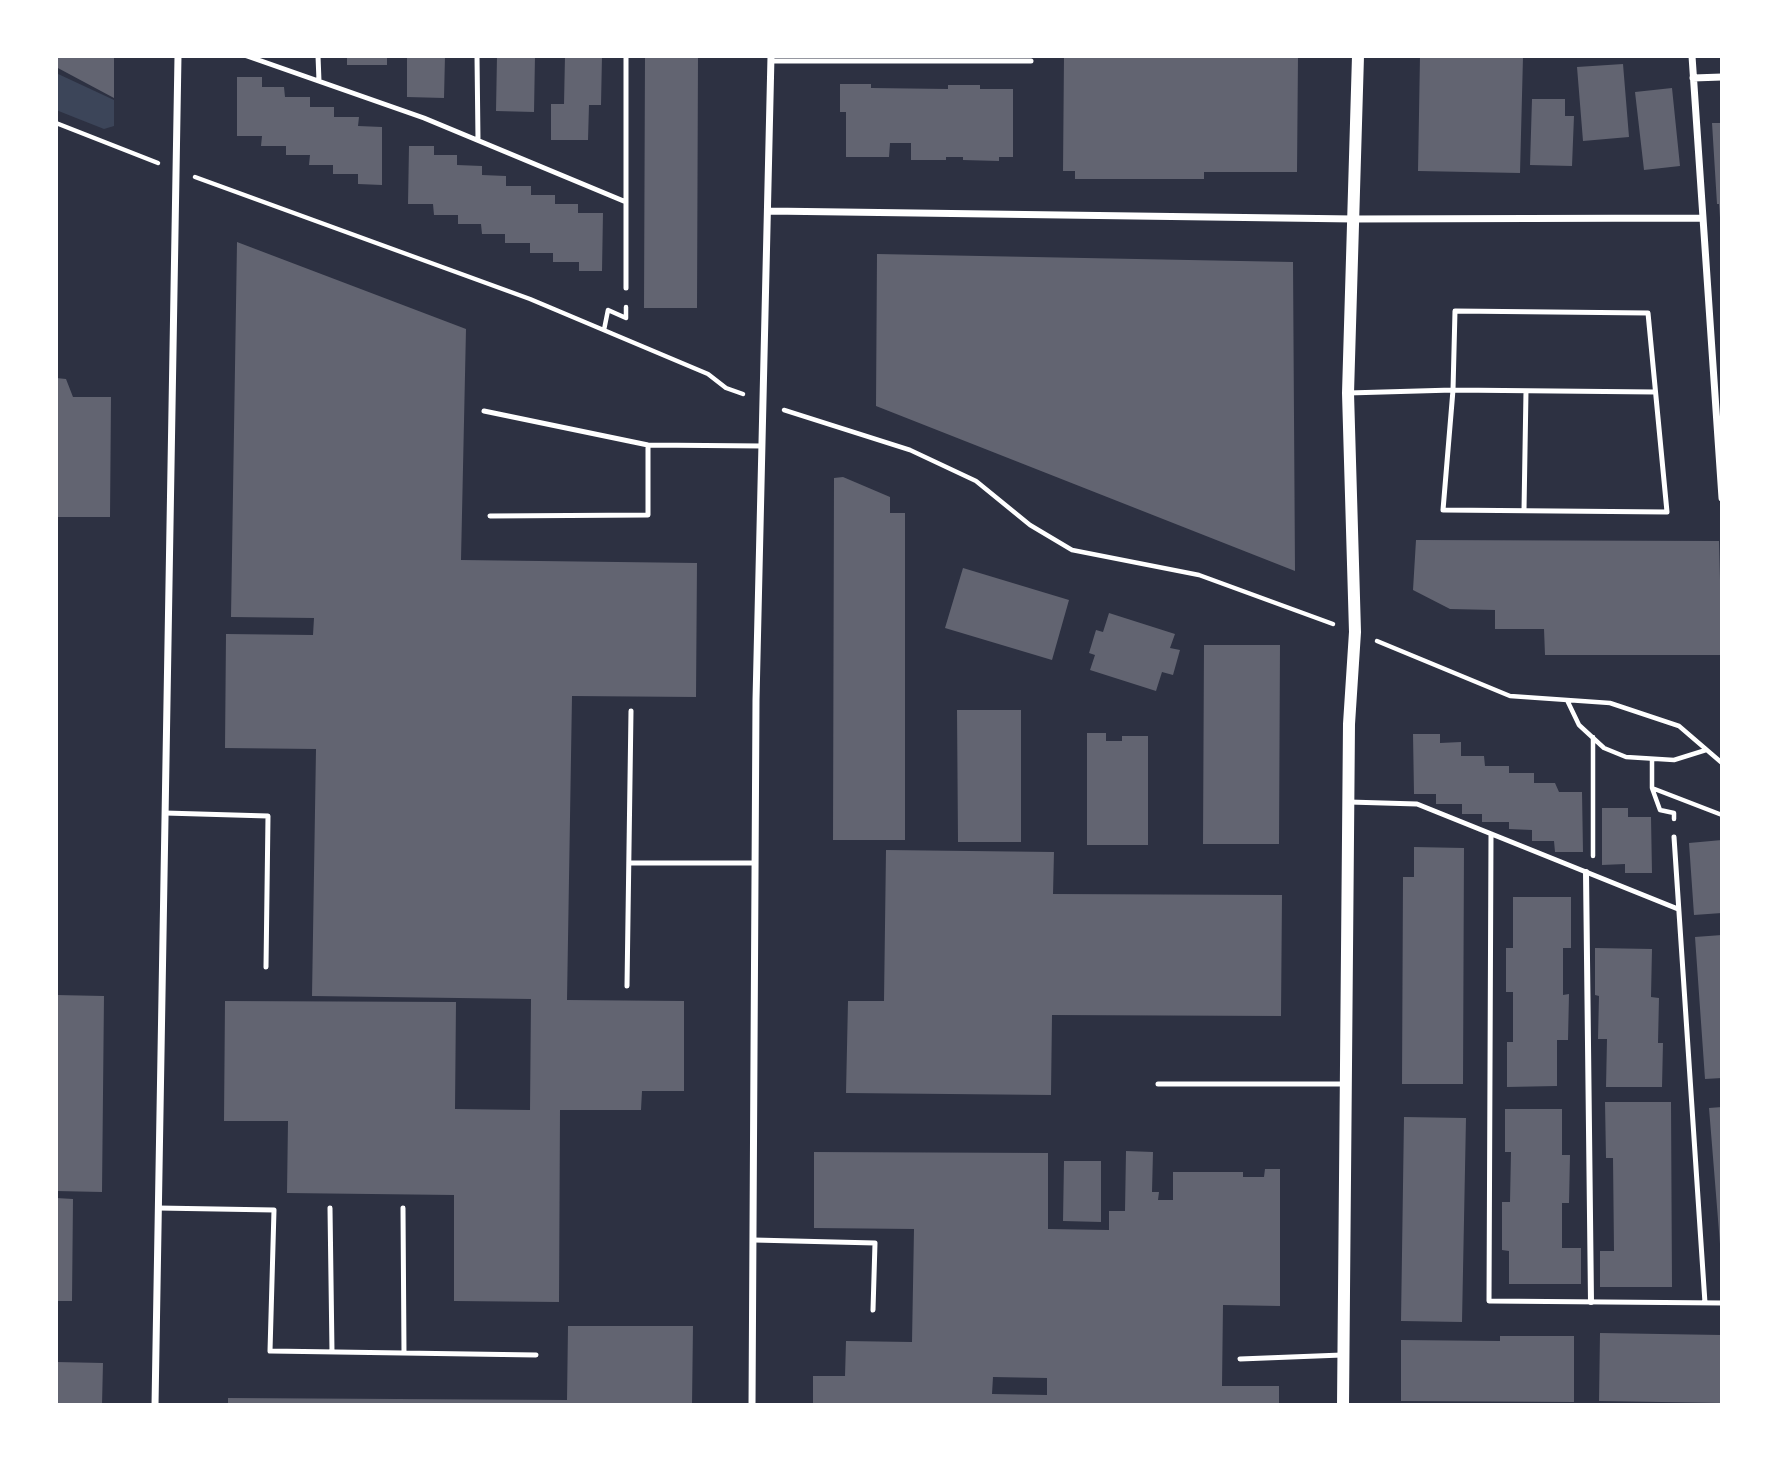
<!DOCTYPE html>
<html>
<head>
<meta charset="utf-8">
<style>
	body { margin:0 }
	#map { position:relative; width:1778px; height:1461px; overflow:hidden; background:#2d3142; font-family:"PT Sans Narrow",sans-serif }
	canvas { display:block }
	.frame { position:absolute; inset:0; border:58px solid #fff; pointer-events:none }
</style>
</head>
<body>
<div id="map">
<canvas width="1778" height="1461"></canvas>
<div class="frame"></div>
</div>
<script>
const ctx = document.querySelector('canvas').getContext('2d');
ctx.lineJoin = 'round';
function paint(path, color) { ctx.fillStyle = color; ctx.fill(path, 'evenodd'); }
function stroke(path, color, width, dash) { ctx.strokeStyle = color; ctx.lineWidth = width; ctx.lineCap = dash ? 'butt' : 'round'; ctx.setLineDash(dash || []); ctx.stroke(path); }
const green = new Path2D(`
	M56 73 114 100V126L104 129 56 110Z`);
const building = new Path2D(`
	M56 56H114V98L56 67Z
	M347 56H387V65H347Z
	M407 56H445L444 98 407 97Z
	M497 56H535L534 112 496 111Z
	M565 56H602L601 105H589L588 140H551V104H564Z
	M645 56H698L697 308H644Z
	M1064 56H1298L1297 172H1204V179H1075V171H1063Z
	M1420 56 1523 57 1520 173 1418 171Z
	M1623 64 1629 137 1583 141 1577 67Z
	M237 77H262V87H284L285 97H310V107H334V117H359L358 126 382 127V185L358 184V174H333V165H309L310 155H286V146H261L262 136H237Z
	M840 84H871V88L948 89V85H980V89H1013V157H999V161L963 160V157H946V160H911V143H890L889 157H846V112H840Z
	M1672 88 1680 166 1644 170 1635 92Z
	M1532 99H1565V116H1574L1572 166 1530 165Z
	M1712 123H1722V218H1720L1719 204H1717Z
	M409 146H434V155H457V165L482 166V175L506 176V186H531V195H555V204H578V213H603L602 271H579V262H553V253H530V243H505V234H482L481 224H458V215H434L433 204H408Z
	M237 242 466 329 461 560 697 563 696 697 572 696 567 1000 684 1001V1091H642L641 1110H560L559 1302 454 1301V1195L287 1193 288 1121H224L225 1001 456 1002 455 1109 530 1110 531 999 312 996 316 749 225 748 226 634 313 635 314 618 231 617Z
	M877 254 1293 262 1295 571 876 406Z
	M56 378 66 379 73 397H111L110 517H56Z
	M843 477 890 497V513H905V840H833L834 478Z
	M1416 540 1719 541 1722 655H1545L1544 629H1495V610L1450 609 1413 590Z
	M963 568 1069 600 1052 660 945 628Z
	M1109 613 1175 634 1170 648 1180 650 1173 675 1162 672 1156 691 1090 670 1095 655 1089 653 1096 630 1103 632Z
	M1204 645H1280L1279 844H1203Z
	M957 710H1021V842H958Z
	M1087 733H1106V741H1122V736H1148V845H1087Z
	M1413 734H1440V743L1461 742V756H1484L1485 766H1509V773H1534V783H1555L1559 792H1582L1583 852H1555L1554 841H1532V830L1509 829V822H1482V814H1462V804H1436V794H1414Z
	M1602 808H1628V817H1651L1652 873H1625V864L1602 865Z
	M1722 840V913L1694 915 1689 843Z
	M1414 847 1464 848 1463 1084H1402L1403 877H1414Z
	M886 850 1054 852 1053 894 1282 895 1281 1016 1052 1015 1051 1095 846 1093 848 1001H884Z
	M1513 897H1571V948H1563V995L1569 994 1568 1040H1557V1086L1507 1087V1042H1513V992H1506V948H1513Z
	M1722 935V1078L1705 1079 1695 937Z
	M1595 948 1652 949 1651 997 1659 998 1658 1043H1663L1662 1087H1606L1607 1039H1598L1599 996 1595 995Z
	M56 995 104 996 102 1192 56 1191Z
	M1605 1102H1671L1672 1287H1600V1251H1614L1613 1158H1606Z
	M1722 1107V1244H1720L1709 1108Z
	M1505 1109H1562V1155H1570L1569 1203H1562V1248H1581V1284H1509V1251L1502 1250V1202H1510L1511 1152H1505Z
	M1404 1117 1466 1118 1462 1322 1401 1321Z
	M1126 1151 1153 1152 1152 1192H1159L1158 1200H1173V1172H1243V1177H1264L1265 1169H1280V1306L1223 1305 1222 1386H1279V1405H813V1376H845L846 1341 912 1342 914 1229 814 1228V1152L1048 1153V1229L1109 1230V1211H1125ZM993 1377 1047 1378V1395L992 1394Z
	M1064 1161H1101V1222L1063 1221Z
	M56 1198 73 1199 72 1301H56Z
	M568 1326H693L692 1405H228V1398L567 1400Z
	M1600 1333 1722 1335V1403L1599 1401Z
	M1500 1336H1574V1402L1401 1401V1340L1500 1341Z
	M56 1362 103 1363 102 1405H56Z`);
const path = new Path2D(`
	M56 123 158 163
	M195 177 530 299 708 374 726 388 743 394
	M604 330 608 310 626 318V307
	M784 410 910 450 976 481 1030 525 1072 550 1199 575 1333 624
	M1377 641 1510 696 1610 703 1679 726 1722 763
	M1567 700 1579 725 1604 748 1626 757 1674 760 1706 750
	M1593 737V856
	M1652 760V788L1722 815
	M1652 788 1660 810 1674 813V819`);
const service = new Path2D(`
	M247 56 424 118 626 202
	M318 56 319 81
	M477 56 478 140
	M771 61H1031
	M626 288V56
	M1348 393 1453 390 1455 311 1648 313 1667 512 1443 510 1453 390 1655 392
	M484 411 648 445 762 446
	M1524 510 1526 391
	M490 516 648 515V445
	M1349 802 1417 804 1678 909
	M165 813 268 816 266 967
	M1491 834 1489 1301 1722 1303
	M1674 837 1705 1303
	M630 863H755
	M627 986 631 711
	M1158 1084H1344
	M158 1208 274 1210 270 1351 536 1355
	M330 1208 332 1352
	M403 1208 404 1353
	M754 1240 875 1243 873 1310
	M1240 1359 1342 1355`);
const pedestrian = new Path2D(`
	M1586 872 1591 1302`);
const minor = new Path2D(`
	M1692 56 1722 498
	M1693 78 1722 77
	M769 211 1354 219 1702 218
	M155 1405 178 56
	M752 1405 756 700 771 56`);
const tertiary = new Path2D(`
	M1343 1405 1349 724 1355 632 1348 393 1358 56`);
paint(green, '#3c4559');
paint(building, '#626471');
stroke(path, '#fff', 4.5);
stroke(service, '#fff', 5);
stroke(pedestrian, '#fff', 6);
stroke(minor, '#fff', 7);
stroke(tertiary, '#fff', 12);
</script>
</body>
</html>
